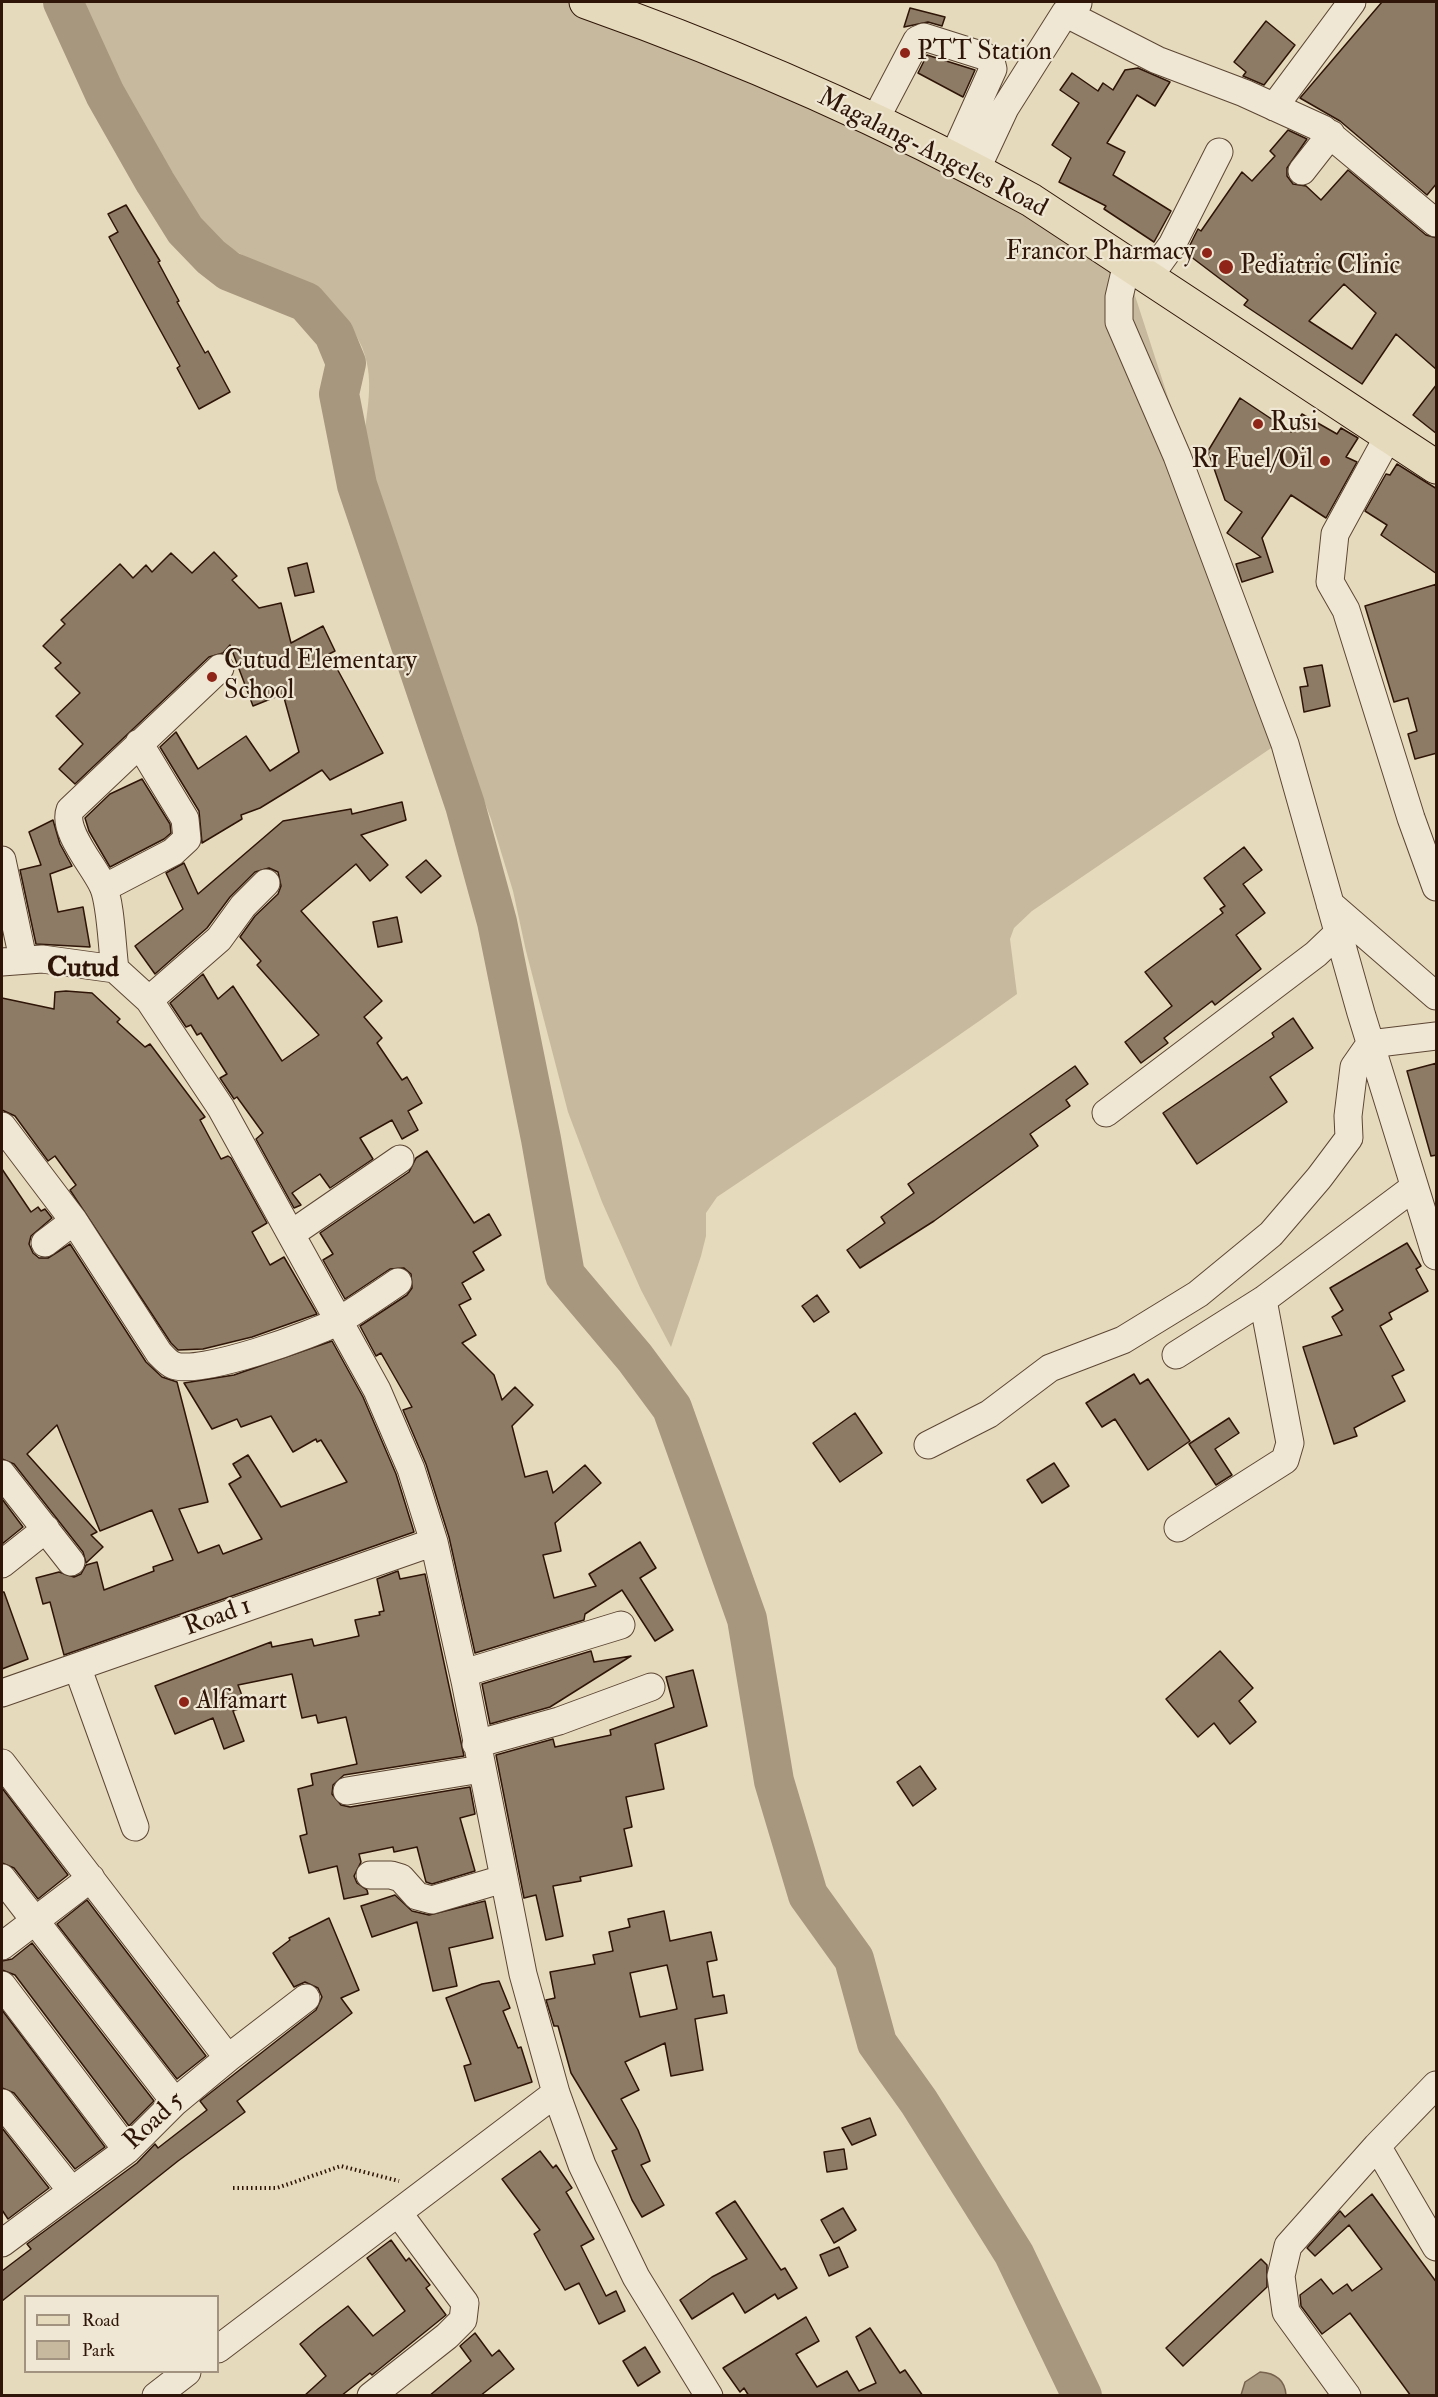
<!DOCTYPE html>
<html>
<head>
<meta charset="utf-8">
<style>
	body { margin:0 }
	#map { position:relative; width:1438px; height:2397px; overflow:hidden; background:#e6dabc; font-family:"IM FELL Double Pica",serif }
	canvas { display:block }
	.frame { position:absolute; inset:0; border:3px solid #2e1507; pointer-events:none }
	.legend { position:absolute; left:24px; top:2295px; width:195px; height:78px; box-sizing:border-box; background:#efe7d3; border:2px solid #a29381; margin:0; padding:8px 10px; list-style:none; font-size:18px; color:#2e1507 }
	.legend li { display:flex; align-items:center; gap:12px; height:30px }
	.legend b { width:30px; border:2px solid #a29381 }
</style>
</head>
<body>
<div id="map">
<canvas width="1438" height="2397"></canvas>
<div class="frame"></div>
<ul class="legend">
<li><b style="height:8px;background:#e6dabc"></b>Road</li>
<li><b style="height:16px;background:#c7b99d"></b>Park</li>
</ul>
</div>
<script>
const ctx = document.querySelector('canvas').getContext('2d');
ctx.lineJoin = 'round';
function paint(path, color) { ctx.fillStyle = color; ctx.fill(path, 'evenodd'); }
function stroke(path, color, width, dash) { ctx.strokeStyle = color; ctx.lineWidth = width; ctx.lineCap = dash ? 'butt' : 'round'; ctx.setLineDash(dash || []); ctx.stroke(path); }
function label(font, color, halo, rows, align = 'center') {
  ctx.font = font + ' "IM FELL Double Pica",serif'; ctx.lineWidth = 4.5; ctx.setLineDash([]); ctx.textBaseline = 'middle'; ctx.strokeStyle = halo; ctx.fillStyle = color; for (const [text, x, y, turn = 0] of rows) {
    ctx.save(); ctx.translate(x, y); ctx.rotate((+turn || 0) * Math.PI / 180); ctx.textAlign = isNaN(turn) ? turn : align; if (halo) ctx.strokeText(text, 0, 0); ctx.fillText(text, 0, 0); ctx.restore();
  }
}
const green = new Path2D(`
	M77 2H566L736 67 859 119 1126 268 1280 742 1032 911 1014 928 1010 939 1017 994C920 1065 817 1129 717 1197L706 1213V1236L701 1256 671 1347 641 1290 602 1202 568 1112 526 951 513 891 491 819 373 503C370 489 365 473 364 459 362 419 378 387 362 347 333 277 252 276 203 226 143 165 113 78 77 2Z`);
const water = new Path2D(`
	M1260 2372C1275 2373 1285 2380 1286 2395H1241L1245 2382Z`);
const river = new Path2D(`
	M63 2 105 94 155 182 185 230 211 257 229 271 306 302 334 334 346 363 339 394 357 485 465 805 497 922 541 1139 565 1275 635 1358 672 1408 747 1619 774 1781 808 1895 854 1959 877 2043 919 2102 1014 2254 1082 2396`);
const building = new Path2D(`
	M1382 2H1437V183L1427 195 1340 121 1300 98Z
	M910 8 945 17 942 26 928 22 904 27Z
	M1266 21 1295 45 1264 85 1243 76 1246 72 1234 62Z
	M927 55 975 70 963 97 918 73Z
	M1138 68 1170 82 1155 106 1137 95 1107 143 1125 152 1113 175 1171 211 1154 242 1104 209 1106 206 1059 182 1071 158 1052 145 1079 103 1060 90 1072 73 1098 91 1103 83 1113 90 1125 70Z
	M1288 130 1307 139 1287 168V176L1293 184 1306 186 1321 200 1348 170 1426 235 1437 238V370L1396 334 1362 384 1244 305 1248 300 1186 253 1198 229 1201 231 1242 172 1252 181 1275 156 1270 151ZM1344 284 1376 313 1352 349 1309 321Z
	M126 205 160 261 158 262 179 301 177 302 205 353 208 351 230 392 199 409 177 368 180 366 109 237 118 232 108 214Z
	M1437 384V434L1413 415Z
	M1240 398 1291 432 1302 414 1337 434 1341 428 1358 438 1346 457 1357 462 1326 518 1291 495 1262 538 1273 572 1242 582 1236 564 1261 557 1227 533 1242 512 1225 500 1208 451Z
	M1397 464 1437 489V574L1381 535 1387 525 1365 511 1386 474 1390 475Z
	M214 552 237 576 232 580 259 608 281 603 291 643 323 626 335 651 329 654 383 753 330 780 322 770 260 808 241 815 242 819 202 843 199 811 160 747 176 732 198 769 246 736 270 771 299 752 283 694 253 706 230 645 223 653 209 657 75 784 59 769 83 744 56 716 80 693 55 668 61 663 43 646 65 624 61 620 120 564 133 578 146 565 152 572 171 553 192 573Z
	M307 563 314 592 295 596 288 568Z
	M1437 584V753L1415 759 1408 734 1417 731 1408 698 1394 702 1365 606Z
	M1322 665 1330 706 1304 712 1300 687 1308 686 1304 668Z
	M142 779 170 824 171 833 164 839 110 867 89 831 85 818 110 794Z
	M402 802 406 820 361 835 388 865 370 881 356 864 301 911 382 1001 364 1017 382 1038 377 1043 402 1080 407 1077 422 1103 408 1111 418 1130 402 1139 392 1120 360 1138 373 1159 330 1188 320 1174 292 1193 301 1205 294 1208 256 1139 263 1133 237 1097 234 1099 220 1078 227 1074 201 1033 197 1035 191 1025 186 1027 170 1003 203 974 218 999 233 986 282 1061 319 1035 257 965 261 961 240 937 255 916 278 894 281 886 278 872 269 868 255 872 230 897 207 928 155 974 135 946 183 909 166 873 184 863 198 894 283 821 351 809 352 814Z
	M53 820 60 844 72 866 50 874 58 912 83 907 90 947 36 944 20 870 41 865 29 832Z
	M1244 847 1262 870 1243 884 1265 913 1236 935 1261 969 1215 1005 1212 1001 1164 1038 1168 1043 1141 1063 1125 1042 1172 1006 1145 972 1223 913 1220 909 1225 906 1204 878Z
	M426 860 441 876 421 893 406 877Z
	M397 917 402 942 378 947 373 922Z
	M66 991 92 993 120 1019 117 1022 145 1047 150 1044 205 1117 200 1120 221 1159 228 1156 231 1158 267 1223 252 1232 270 1265 284 1257 317 1314 252 1337 203 1349 178 1350 171 1343 70 1190 76 1185 55 1156 48 1161 15 1116 2 1110V998L54 1009 55 992Z
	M1293 1018 1313 1048 1270 1077 1287 1102 1197 1164 1163 1113 1274 1037 1272 1033Z
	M1437 1063V1155L1431 1156 1407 1071Z
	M1075 1066 1088 1084 1066 1100 1070 1106 1030 1134 1038 1146 934 1221 860 1268 847 1250 885 1223 881 1217 914 1193 908 1184Z
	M427 1151 474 1223 489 1214 501 1235 473 1252 484 1270 462 1283 471 1299 459 1305 476 1335 462 1343 494 1375 502 1400 515 1387 533 1405 512 1426 525 1477 547 1471 553 1493 585 1465 601 1483 555 1523 561 1551 543 1555 554 1598 596 1586 589 1574 640 1542 656 1568 640 1578 673 1630 655 1641 622 1590 585 1614 584 1620 475 1653 449 1537 426 1464 403 1410 412 1407 381 1353 376 1356 360 1326 407 1295 412 1288 411 1274 404 1268 390 1269 345 1299 323 1260 333 1254 320 1233 409 1172 416 1158Z
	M2 1169 31 1212 38 1207 41 1211 45 1209 52 1218 31 1236 29 1244 33 1253 39 1258H48L70 1244 146 1362 162 1377 177 1382 208 1502 179 1509 198 1553 219 1545 223 1554 262 1539 229 1484 241 1477 233 1464 248 1455 281 1507 347 1482 321 1440 317 1442 316 1439 293 1452 271 1416 241 1427 237 1419 212 1429 184 1383 234 1375 332 1341 363 1397 396 1474 414 1532 64 1655 50 1602 43 1604 36 1578 59 1572 74 1577 81 1574 86 1565 97 1562 104 1590 154 1571 153 1567 173 1560 152 1510 100 1531 57 1425 27 1454 97 1532 91 1535 103 1547 86 1563 83 1552 14 1464 2 1459Z
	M1407 1243 1421 1266 1416 1269 1428 1291 1389 1313 1392 1319 1380 1326 1404 1370 1392 1376 1405 1401 1354 1428 1357 1436 1334 1444 1303 1347 1342 1335 1332 1317 1343 1310 1330 1288Z
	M817 1295 829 1312 814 1322 802 1306Z
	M1134 1374 1140 1384 1148 1379 1190 1441 1148 1470 1115 1419 1102 1427 1086 1403Z
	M855 1413 882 1453 840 1482 813 1443Z
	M1229 1418 1239 1433 1215 1449 1232 1475 1216 1485 1189 1444Z
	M1054 1463 1069 1486 1042 1503 1027 1480Z
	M2 1499 23 1527 2 1544Z
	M398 1571 400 1579 425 1574 464 1756 344 1775 333 1785 332 1794 341 1805 350 1807 470 1787 475 1814 460 1818 475 1871 432 1884 426 1882 417 1847 394 1852 393 1847 359 1854 361 1862 354 1876 357 1883 367 1890 368 1894 344 1899 337 1866 309 1873 300 1836 307 1834 298 1789 313 1785 311 1774 357 1764 346 1717 318 1723 316 1715 302 1718 292 1674 238 1685 246 1706 233 1711 244 1741 224 1749 213 1718 175 1734 155 1686 271 1642 272 1647 312 1639 314 1646 359 1636 355 1620 380 1615 379 1612 384 1611 377 1579Z
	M2 1592H4L28 1659 2 1669Z
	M591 1651 594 1662 631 1656 550 1707 490 1724 482 1684Z
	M1220 1651 1253 1688 1239 1701 1256 1722 1230 1744 1214 1723 1198 1737 1166 1699Z
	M693 1670 707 1726 655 1744 664 1789 626 1797 632 1827 624 1829 632 1866 580 1877 581 1881 553 1886 563 1936 546 1940 536 1895 524 1898 496 1755 553 1739 555 1747 611 1735 610 1730 674 1707 666 1677Z
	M920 1766 936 1789 913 1806 897 1782Z
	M2 1788 68 1875 38 1899 14 1868 2 1863Z
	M395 1895 412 1911 429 1915 485 1901 493 1938 449 1948 457 1986 433 1991 417 1922 372 1937 361 1906Z
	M87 1900 206 2056 177 2079 57 1924Z
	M664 1911 670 1941 711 1932 717 1960 707 1962 713 1997 724 1995 727 2013 695 2019 703 2070 671 2076 665 2043 625 2062 639 2090 621 2099 638 2130 650 2161 641 2165 664 2205 642 2217 632 2200 612 2151 617 2149 571 2073 558 2026H554L546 2000 555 1998 550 1972 595 1964 593 1955 613 1951 609 1932 630 1927 628 1919ZM667 1965 677 2009 640 2017 630 1973Z
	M329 1918 359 1990 341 1998 352 2013 237 2101 245 2112 178 2161 2 2301V2271L31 2249 27 2244 137 2163 155 2144 158 2148 207 2110 200 2101 316 2010 322 1997 318 1988 305 1982 294 1987 273 1953 290 1940 289 1938Z
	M32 1943 154 2101 129 2126 15 1975 2 1970V1961L12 1959Z
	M499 1981 510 2008 503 2011 518 2048 521 2047 532 2082 475 2101 464 2066 471 2064 446 1998 482 1984Z
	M2 2010 105 2147 75 2169 14 2093 2 2088Z
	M870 2118 876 2135 852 2145 842 2128Z
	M2 2128 49 2188 8 2219 2 2210Z
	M844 2149 847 2169 827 2172 824 2152Z
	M540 2151 553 2168 556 2165 572 2188 566 2192 594 2239 581 2246 606 2296 616 2291 625 2311 599 2324 579 2283 565 2290 534 2234 540 2230 502 2179Z
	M1372 2194 1437 2283V2396H1411L1350 2313 1322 2334 1301 2306 1300 2295 1321 2279 1333 2294 1347 2284 1352 2291 1382 2269 1349 2225 1315 2256 1307 2248 1340 2211 1345 2217Z
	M735 2201 781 2270 785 2268 797 2288 778 2299 775 2294 745 2313 733 2293 692 2319 680 2300 712 2277 747 2259 716 2213Z
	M843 2208 856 2230 834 2243 821 2220Z
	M391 2240 406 2261 409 2258 430 2285 426 2288 446 2315 372 2375 370 2373 341 2396H304L326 2376 300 2344 318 2329 348 2306 373 2336 405 2311 367 2258Z
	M839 2247 848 2267 829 2276 820 2255Z
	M1261 2259 1267 2265V2287L1183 2366 1166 2348Z
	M806 2317 819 2341 796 2354 817 2387 847 2371 859 2391 876 2383 856 2337 870 2328 900 2373 905 2370 923 2396H749L744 2388 740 2392 723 2368Z
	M475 2333 492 2356 499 2350 514 2369 480 2396H429L471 2361 460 2346Z
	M645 2347 660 2372 638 2386 623 2361Z`);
const path = new Path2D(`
	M233 2188H277L341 2166 399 2181`);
const minor = new Path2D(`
	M1065 13 1157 60 1244 93 1323 129 1436 223
	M1274 107 1352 2
	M875 120 917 40 924 37 984 56 991 61 993 69 953 158
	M976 170 1005 108 1065 13 1078 3
	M1302 171 1331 134
	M1127 263 1119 297V322L1177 456 1285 744 1361 1013 1436 1256
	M1148 278 1172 245 1219 152
	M1389 435 1335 534 1330 582 1346 610 1411 818 1436 887
	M2 860 23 959
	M104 888 173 852 187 839 185 819 139 743
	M1330 904 1436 996
	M2 962 42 959 115 969 149 1000 221 1108 377 1390 411 1469 434 1542 465 1681 523 1974 556 2093 582 2165 636 2277 709 2396
	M115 969C112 949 111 903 103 886 94 866 62 831 70 810L220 668
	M149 1000 219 939 243 906 266 883
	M1106 1113 1316 954 1338 933
	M2 1126 74 1221 159 1353C163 1357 168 1363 173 1365 196 1377 316 1334 340 1320 360 1308 379 1295 398 1282
	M291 1234 400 1159
	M45 1243 74 1221
	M1176 1355 1263 1300 1413 1188
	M928 1445 989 1414 1050 1368 1123 1340 1198 1294 1271 1234 1319 1178 1349 1138 1348 1116 1354 1067 1370 1044 1436 1036
	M2 1474 71 1562
	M1178 1528 1285 1460 1290 1443 1263 1300
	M2 1564 46 1529
	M78 1669 135 1827
	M464 1673 621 1625
	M2 1693 434 1542
	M476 1744 559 1721 651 1687
	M2 1763 228 2058
	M347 1791 481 1769
	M370 1875H391L401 1878 417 1896 432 1900 503 1879
	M2 1878 175 2102
	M2 1946 91 1878
	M2 1985 127 2150
	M2 2103 71 2190
	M1377 2146 1436 2247
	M2 2243 127 2150 175 2102 228 2058 306 1998
	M218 2349 556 2093
	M156 2396 187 2372
	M371 2396 447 2336 463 2320 465 2303 399 2214
	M1347 2396 1286 2312 1281 2276 1288 2246 1377 2146 1436 2085`);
const major = new Path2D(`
	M586 2C739 56 889 122 1031 200L1436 467`);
const markers = [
	[905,53,6,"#8f2418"],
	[1207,253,6,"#8f2418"],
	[1226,267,8,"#8f2418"],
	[1258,424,6,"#8f2418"],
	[1325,461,6,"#8f2418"],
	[212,677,6,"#8f2418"],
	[184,1702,6,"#8f2418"]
];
const poiNames = [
	["PTT Station",917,53],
	["Francor Pharmacy",1195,253,"right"],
	["Pediatric Clinic",1240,267],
	["Rusi",1270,424],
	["R1 Fuel/Oil",1313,461,"right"],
	["Cutud Elementary",224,662],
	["School",224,692],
	["Alfamart",196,1702]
];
const streetNames = [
	["Magalang-Angeles Road",932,154,27],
	["Road 1",218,1618,-20],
	["Road 5",155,2122,-43]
];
const quarterNames = [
	["Cutud",83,970]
];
paint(green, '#c7b99d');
paint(water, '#a7977e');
stroke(water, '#77634e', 1.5);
stroke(river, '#a7977e', 40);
paint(building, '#8e7b65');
stroke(building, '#2e1507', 1.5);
stroke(minor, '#5c4634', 29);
stroke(major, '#2e1507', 35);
stroke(path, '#2e1507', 4, [1.5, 3]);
stroke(minor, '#efe7d3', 27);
stroke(major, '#e6dabc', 33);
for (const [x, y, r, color] of markers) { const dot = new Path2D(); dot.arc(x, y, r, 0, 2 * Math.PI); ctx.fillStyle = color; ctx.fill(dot); stroke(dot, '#efe7d3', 2); }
label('26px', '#2e1507', '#efe7d3', poiNames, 'left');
label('26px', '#2e1507', '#efe7d3', streetNames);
label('bold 28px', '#2e1507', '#efe7d3', quarterNames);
</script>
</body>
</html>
